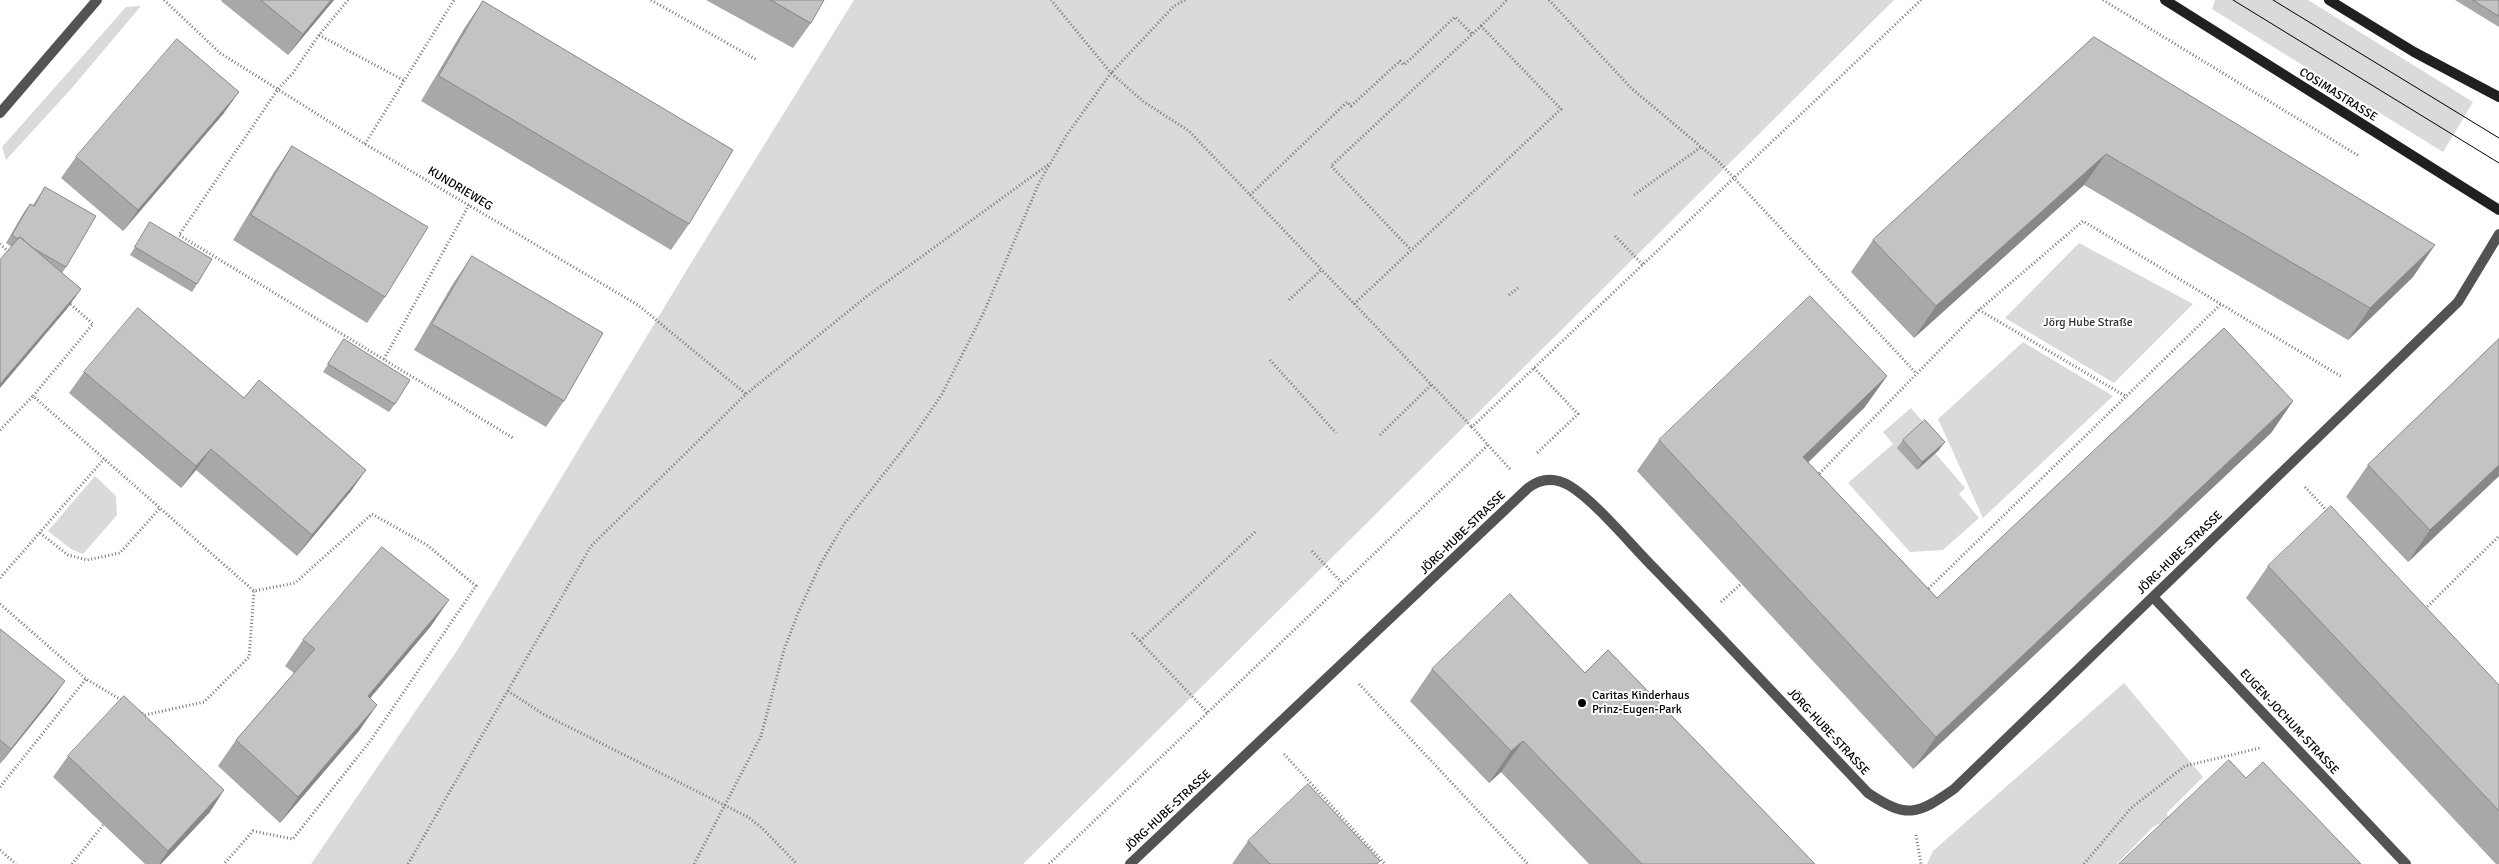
<!DOCTYPE html>
<html>
<head>
<meta charset="utf-8">
<style>
	body { margin:0 }
	canvas { display:block; background:#fff }
</style>
</head>
<body>
<canvas width="2499" height="864"></canvas>
<script>
const ctx = document.querySelector('canvas').getContext('2d');
ctx.lineJoin = 'round';
function paint(path, color) { ctx.fillStyle = color; ctx.fill(path, 'evenodd'); }
function stroke(path, color, width, dash) { ctx.strokeStyle = color; ctx.lineWidth = width; ctx.lineCap = dash ? 'butt' : 'round'; ctx.setLineDash(dash || []); ctx.stroke(path); }
function label(font, color, halo, rows, align = 'center') {
  ctx.font = font + ' Signika,sans-serif'; ctx.lineWidth = 4; ctx.setLineDash([]); ctx.textBaseline = 'middle'; ctx.strokeStyle = halo; ctx.fillStyle = color; for (const [text, x, y, turn = 0] of rows) {
    ctx.save(); ctx.translate(x, y); ctx.rotate((+turn || 0) * Math.PI / 180); ctx.textAlign = isNaN(turn) ? turn : align; if (halo) ctx.strokeText(text, 0, 0); ctx.fillText(text, 0, 0); ctx.restore();
  }
}
const green = new Path2D(`
	M854 0H1894L1023 864H311L458 649 691 263Z
	M2215 0H2308L2473 102 2443 152 2212 9Z
	M141 6 71 89 6 160 2 147 126 7Z
	M2079 243 2193 304 2114 383 2005 318Z
	M2023 342 2113 396 1983 518 1938 419Z
	M1911 408 1924 423 1935 453 1965 488 1959 494 1979 518 1943 550 1910 552 1848 483 1893 444 1883 432Z
	M95 476 116 496 117 515 83 554 71 549 48 531Z
	M2124 683 2203 777 2167 813 2168 819 2153 827 2117 864H1927L1933 851Z`);
const path = new Path2D(`
	M164 0 220 53 365 144 638 305 746 394
	M348 0 319 35 293 73 278 89 179 235 513 438
	M651 0 757 60
	M1185 0 1174 6 1111 73 1144 102 1189 131 1472 427
	M1549 0 1631 88 1718 161 1916 373
	M2103 0 2359 156
	M1481 26 1507 0
	M319 35 405 81
	M365 144 454 0
	M1250 195 1347 102 1351 106 1400 61 1404 65 1455 17 1472 34
	M1634 195 1701 147
	M1615 236 1643 265
	M0 244 10 253
	M1509 295 1518 288
	M1289 300 1321 270
	M68 302 93 324 33 396 254 591 295 583 372 514 427 545 476 586 371 740 293 839 253 831 224 864
	M1354 304 1561 109 1481 26 1331 166 1411 250
	M1979 310 2127 397
	M384 359 469 205
	M1270 360 1336 433
	M1534 368 1578 414 1536 454
	M0 430 33 396
	M1380 435 1431 385
	M1488 445 1510 469
	M1817 476 1979 310 2083 221 2342 377
	M2305 487 2329 513
	M40 533 68 555 87 560 120 553 160 508
	M1312 551 1343 584
	M0 578 104 459
	M1926 591 2221 304
	M1721 602 1741 584
	M0 604 86 679 123 701
	M2425 609 2499 536
	M1132 633 1208 713
	M1140 641 1256 531
	M1359 684 1528 864
	M508 691 543 714 748 817 762 828 797 864
	M139 711 145 715 204 702 249 657 254 591
	M1284 754 1385 864
	M0 787 86 679
	M1916 835 1921 864
	M0 850 16 864
	M72 864 103 825
	M408 864 591 546 746 394 866 297 1049 164
	M694 864 761 736 784 650 798 613 821 563 844 524 913 437 942 394 984 312 1039 183 1066 136 1111 73 1051 0
	M1049 864 1488 445 1472 427 1921 0
	M2084 864 2131 808 2185 766 2260 748`);
const minor = new Path2D(`
	M0 113 97 0
	M2153 597 2406 864
	M1130 864 1528 488C1541 478 1555 477 1570 486 1596 502 1631 545 1654 568 1726 642 1797 718 1868 793 1907 819 1917 815 1954 789L2458 302 2499 234`);
const secondary = new Path2D(`
	M2165 0 2499 210
	M2329 0 2414 52 2499 97`);
const tram = new Path2D(`
	M2233 0 2499 163
	M2273 0 2499 138`);
const wall = new Path2D(`
	M222 0H334L288 55 221 1Z
	M706 0H824L811 23 793 48Z
	M2455 0H2499V27Z
	M483 1 689 224 671 250 421 101 465 27Z
	M2094 37 2413 277 2348 340 2084 185 1914 338 1851 272 1873 240Z
	M224 113 123 231 61 178 76 157Z
	M292 146 385 297 367 323 233 240 274 172Z
	M45 187 66 267 62 273 81 289 66 310 12 247 6 243 24 212 30 204 33 205Z
	M150 222 197 284 192 292 130 255Z
	M472 256 564 401 546 427 414 350 454 282Z
	M344 339 395 404 389 412 323 372Z
	M2499 339V476L2408 562 2346 497 2368 465Z
	M84 372 351 491 297 556 196 470 181 488 69 393Z
	M1887 376 1864 408 1808 462 1937 598 2293 401 2271 433 1913 769 1637 471 1659 440Z
	M1903 440 1939 450 1917 470 1897 448Z
	M2268 566 2499 685V864H2496L2246 598Z
	M431 626 370 698 359 731 280 823 218 766 236 740 294 673 285 666 303 640Z
	M0 629 65 681 50 702 0 764Z
	M1432 669 1585 673 1815 864H1589L1501 772 1489 783 1410 701Z
	M68 756 210 812 161 864H145L53 777Z
	M1248 841 1378 864H1232Z`);
const shadedWall = new Path2D(`
	M331 0H334L288 55 303 34Z
	M239 92 224 113 123 231 138 210Z
	M2106 154 2084 185 1914 338 1936 306Z
	M2435 245 2413 277 2348 340 2370 308Z
	M81 289 66 310 0 388V384Z
	M1887 376 1864 408 1781 489 1803 457Z
	M2293 401 2271 433 1913 769 1936 737Z
	M1945 442 1939 450 1917 470 1922 462Z
	M211 449 196 470 181 488 196 466Z
	M2499 465V476L2408 562 2430 530Z
	M366 470 351 491 297 556 312 535Z
	M449 600 431 626 350 722 368 696Z
	M65 681 50 702 0 764 11 749Z
	M377 705 359 731 280 823 298 797Z
	M1523 741 1501 772 1489 783 1511 751Z
	M224 790 210 812 161 864H159L168 851Z`);
const building = new Path2D(`
	M261 0H331L303 34Z
	M771 0H824L811 23Z
	M2473 0H2499V16Z
	M483 1 733 150 689 224 439 76Z
	M2094 37 2435 245 2370 308 2106 154 1936 306 1873 240Z
	M177 39 239 92 138 210 76 157Z
	M292 146 428 227 385 297 251 215Z
	M45 187 96 216 66 267 33 248 20 237 18 239 12 235 30 204 34 206Z
	M150 222 212 259 197 284 135 247Z
	M20 237 81 289 0 384V260Z
	M472 256 603 333 564 401 432 324Z
	M1810 296 1887 376 1803 457 1937 598 2224 328 2293 401 1936 737 1659 440Z
	M138 308 244 398 259 380 366 470 312 535 211 449 196 466 84 372Z
	M344 339 410 380 395 404 328 364Z
	M2499 339V465L2430 530 2368 465Z
	M1925 420 1945 442 1922 462 1903 440Z
	M2331 506 2499 685V811L2268 566Z
	M382 547 449 600 368 696 377 705 298 797 236 740 315 649 303 640Z
	M1510 594 1585 673 1608 650 1815 864H1642L1523 741 1511 751 1432 669Z
	M0 629 65 681 11 749 0 740Z
	M124 696 224 790 168 851 68 756Z
	M2229 760 2246 778 2263 762 2361 864H2119Z
	M1308 784 1380 861 1377 864H1270L1248 841Z`);
const markers = [
	[1582,703,5,"#000"]
];
const streetNames = [
	["COSIMASTRASSE",2338,95,32],
	["KUNDRIEWEG",460,189,31],
	["JÖRG-HUBE-STRASSE",1463,533,-44],
	["JÖRG-HUBE-STRASSE",2180,553,-44],
	["EUGEN-JOCHUM-STRASSE",2289,722,47],
	["JÖRG-HUBE-STRASSE",1828,732,47],
	["JÖRG-HUBE-STRASSE",1168,811,-43]
];
const parkNames = [
	["Jörg Hube Straße",2088,323]
];
const poiNames = [
	["Caritas Kinderhaus",1592,696],
	["Prinz-Eugen-Park",1592,710]
];
paint(green, '#dadada');
stroke(path, '#757575', 3, [1, 2.5]);
stroke(minor, '#535353', 10);
stroke(secondary, '#202020', 10);
stroke(tram, '#000', 1);
paint(wall, '#a8a8a8');
paint(shadedWall, '#888');
paint(building, '#c3c3c3');
stroke(building, '#888', 1);
for (const [x, y, r, color] of markers) { const dot = new Path2D(); dot.arc(x, y, r, 0, 2 * Math.PI); ctx.fillStyle = color; ctx.fill(dot); stroke(dot, '#fff', 2); }
label('12px', '#000', '#fff', streetNames);
label('12px', '#313131', '#fff', parkNames);
label('12px', '#000', '#fff', poiNames, 'left');
</script>
</body>
</html>
